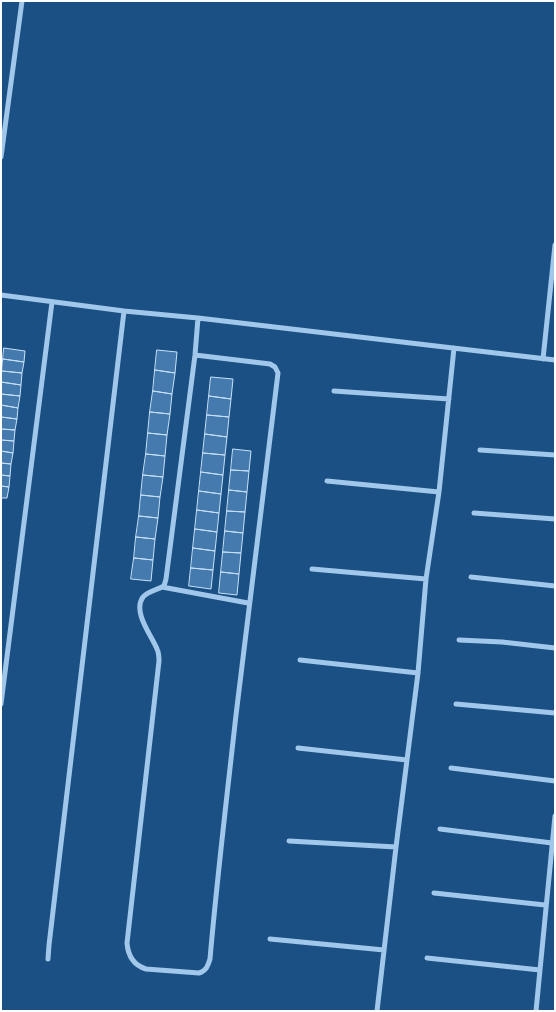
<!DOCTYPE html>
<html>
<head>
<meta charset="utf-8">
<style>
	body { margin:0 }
	#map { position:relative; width:556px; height:1012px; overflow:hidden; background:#1b5084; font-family:"Asap Condensed",sans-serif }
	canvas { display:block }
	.frame { position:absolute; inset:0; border:2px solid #fff; pointer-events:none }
</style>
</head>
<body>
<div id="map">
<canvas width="556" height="1012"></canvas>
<div class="frame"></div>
</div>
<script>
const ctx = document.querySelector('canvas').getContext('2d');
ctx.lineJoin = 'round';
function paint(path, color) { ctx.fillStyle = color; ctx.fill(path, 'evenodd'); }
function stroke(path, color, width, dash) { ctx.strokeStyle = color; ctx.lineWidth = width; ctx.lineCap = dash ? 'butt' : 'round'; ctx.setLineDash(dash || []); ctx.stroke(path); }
const building = new Path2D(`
	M4 348 25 351 24 362 3 359Z
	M157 350 177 352 175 373 155 370Z
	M3 359 24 362 22 373 2 371Z
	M155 370 175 373 172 394 153 391Z
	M2 371 22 373 21 385 1 382Z
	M211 377 233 379 231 399 209 396Z
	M1 382 21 385 20 396 1 394Z
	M153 391 172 394 170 414 150 412Z
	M1 394 20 396 18 408 1 405Z
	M209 396 231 399 229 417 207 415Z
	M1 405 18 408 17 419 1 417Z
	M150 412 170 414 167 435 148 433Z
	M207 415 229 417 227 437 205 434Z
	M1 417 17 419 15 430 1 429Z
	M1 429 15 430 14 441 1 440Z
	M148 433 167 435 165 456 146 454Z
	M205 434 227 437 225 455 203 453Z
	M1 440 14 441 13 453 1 451Z
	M233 449 251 451 249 471 231 470Z
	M1 451 13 453 11 464 1 463Z
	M203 453 225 455 223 475 201 472Z
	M146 454 165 456 163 477 143 475Z
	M1 463 11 464 10 476 1 475Z
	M231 470 249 471 247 492 229 490Z
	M201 472 223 475 221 494 199 491Z
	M1 475 10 476 9 487 1 486Z
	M143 475 163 477 160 497 141 495Z
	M1 486 9 487 7 498H1Z
	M229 490 247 492 245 512 227 511Z
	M199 491 221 494 219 513 197 510Z
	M141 495 160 497 158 518 139 516Z
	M197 510 219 513 217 532 195 529Z
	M227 511 245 512 243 533 225 531Z
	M139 516 158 518 155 539 136 537Z
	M195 529 217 532 215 551 193 548Z
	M225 531 243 533 241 553 223 552Z
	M136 537 155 539 153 560 134 558Z
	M193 548 215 551 213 570 191 568Z
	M223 552 241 553 239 574 221 572Z
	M134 558 153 560 151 581 131 579Z
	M191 568 213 570 211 589 189 586Z
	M221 572 239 574 237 595 219 593Z`);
const street = new Path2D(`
	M1 157 22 1
	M1 295 124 311 198 318 555 360
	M195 355 270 364 275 367 278 373C263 487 249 601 236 715 227 796 217 878 210 959 208 966 206 971 199 973L146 969C133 965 128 956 127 943L159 661C159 657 159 653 157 649 152 636 132 612 143 597 148 591 157 590 164 586L166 579 195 355 198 318
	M543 359 555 245
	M334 391 449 399
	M480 450 555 455
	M327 481 439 492
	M474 513 555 519
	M312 569 426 579
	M471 577 555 586
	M162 587 248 603
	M459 640 502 642 555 648
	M300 660 418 673
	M1 704 52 302
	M456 704 555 713
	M298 748 407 760
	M451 768 555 781
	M440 829 552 843
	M289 841 396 847
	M434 893 545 905
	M270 939 384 950
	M427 958 540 970
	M48 959 49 945 124 311
	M377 1011 396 847 418 673 426 579 439 492 454 348
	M536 1011 555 816`);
paint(building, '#447aad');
stroke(building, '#c6e0f8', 1);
stroke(street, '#a1c7eb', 5);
</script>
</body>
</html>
